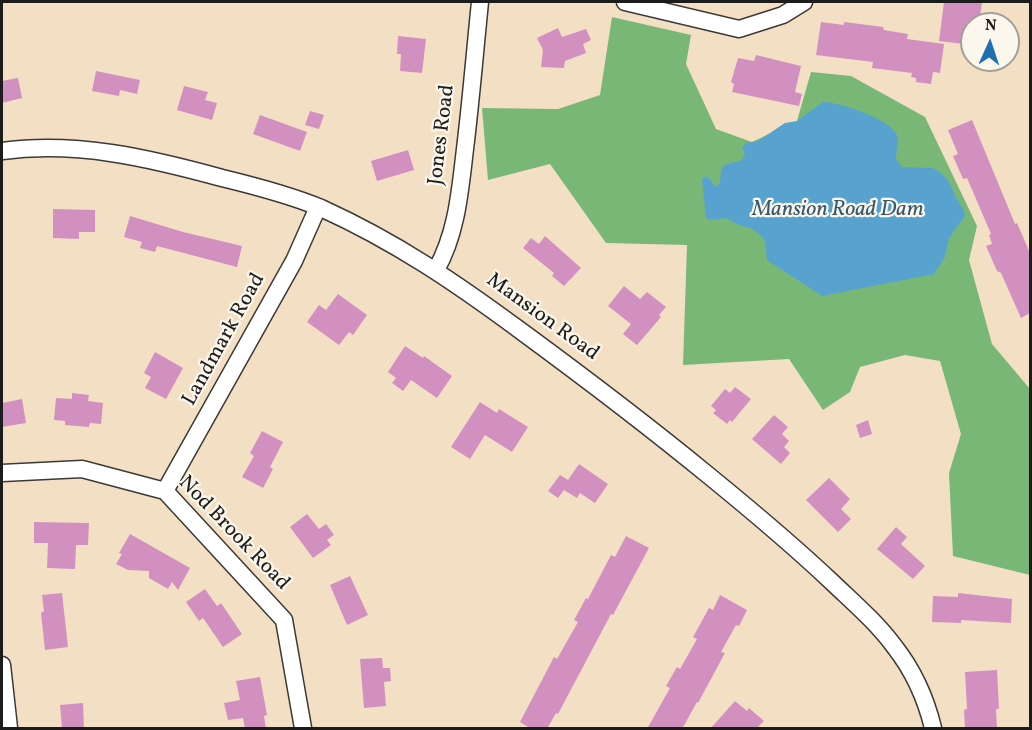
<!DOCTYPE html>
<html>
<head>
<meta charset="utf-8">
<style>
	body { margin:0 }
	#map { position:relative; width:1032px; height:730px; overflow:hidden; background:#f3e0c4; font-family:Vollkorn,serif }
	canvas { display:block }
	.frame { position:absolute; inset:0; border:3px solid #1c1c1c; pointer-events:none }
	.north { position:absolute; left:960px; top:12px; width:60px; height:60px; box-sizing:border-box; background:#fbf7ec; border:2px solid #a29f99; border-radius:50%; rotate:3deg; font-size:16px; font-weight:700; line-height:24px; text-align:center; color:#1c1c1c }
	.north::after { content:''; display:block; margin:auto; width:21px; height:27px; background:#1f6fb2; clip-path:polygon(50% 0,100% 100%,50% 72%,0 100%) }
</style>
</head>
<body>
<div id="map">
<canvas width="1032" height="730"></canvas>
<div class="frame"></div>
<div class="north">N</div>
</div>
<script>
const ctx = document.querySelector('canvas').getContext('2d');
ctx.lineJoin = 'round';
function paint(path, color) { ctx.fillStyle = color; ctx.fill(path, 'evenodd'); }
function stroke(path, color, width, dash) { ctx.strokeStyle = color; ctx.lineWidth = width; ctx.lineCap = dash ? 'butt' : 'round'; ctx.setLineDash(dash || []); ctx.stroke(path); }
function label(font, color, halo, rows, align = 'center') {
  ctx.font = font + ' Vollkorn,serif'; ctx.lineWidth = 4.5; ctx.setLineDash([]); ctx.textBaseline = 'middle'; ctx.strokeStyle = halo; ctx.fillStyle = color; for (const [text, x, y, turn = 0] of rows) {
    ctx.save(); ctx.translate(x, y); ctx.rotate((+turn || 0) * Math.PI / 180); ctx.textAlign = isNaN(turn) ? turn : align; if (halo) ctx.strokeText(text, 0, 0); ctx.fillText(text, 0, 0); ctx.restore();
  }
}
const forest = new Path2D(`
	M612 17 691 35 686 64 716 129 752 142 797 121 811 72 851 76 925 117 977 226 969 260 992 344 1030 389V575L953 556 949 473 961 434 940 361 905 355 860 367 850 392 823 410 789 359 683 365 687 245 606 243 550 164 488 180 482 108 558 109 600 95Z`);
const water = new Path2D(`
	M823 102C839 102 890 119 897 135 900 141 896 151 896 159L902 167 933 168C950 177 949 184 957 199 960 205 964 208 965 216L949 238 945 257 934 274 822 296 767 260 765 242 762 236 751 228 739 225 725 218 713 220 706 218 702 179 707 176 716 187 720 183 721 170 724 165 742 160 745 154 742 148 746 143 758 141 785 123 797 121Z`);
const building = new Path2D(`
	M944 2H982L979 24H972V45L939 41Z
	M821 22 844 25V22L883 27 884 30 908 34 907 39 944 44 940 73 933 72 931 84 916 82V78L911 77 912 73 872 68 873 62 816 55Z
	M558 28 562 37 586 29 591 40 583 44 586 53 565 61 564 68 541 67 543 50 537 38Z
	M398 36 426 39 422 73 400 71 401 54H397Z
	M756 55 801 66 795 92 802 94 799 106 732 92 734 84 731 82 738 58 754 61Z
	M96 71 140 80 137 94 120 90 119 96 92 91Z
	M18 78 22 98 2 103V81Z
	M184 86 208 92 205 100 217 103 212 120 177 110Z
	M310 111 324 115 319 129 305 125Z
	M260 115 307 132 300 151 253 134Z
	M972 120 1015 224 1017 223 1030 253V313L1021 318 1001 273 997 271 986 246 992 244 989 235 991 234 967 178 963 179 953 156 958 154 948 130Z
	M408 150 414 170 377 181 371 161Z
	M53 209 95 210V232H79V239L53 238Z
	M130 216 183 232 242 246 237 267 157 246 155 252 140 248 142 242 124 237Z
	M545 236 581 268 564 286 552 276 554 273 523 248 531 238 539 244Z
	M624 286 640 299 647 292 666 307 659 315 661 317 637 345 623 334 631 324 608 306Z
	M338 294 367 315 353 335 349 332 339 345 307 322 319 305 326 310Z
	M405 346 423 358 424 356 452 376 437 398 411 380 403 391 392 383 396 378 388 372Z
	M155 352 183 368 166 399 145 388 151 377 144 373Z
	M735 387 751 399 732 422 730 420 727 424 713 413 716 410 711 406 725 389 730 393Z
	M72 393 89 395 88 401 103 403 101 424 90 423 89 427 65 425V421L54 420 56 398 72 399Z
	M22 399 26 423 2 427V403Z
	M480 402 497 413 499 409 528 427 512 452 485 435 470 459 451 447Z
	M774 415 788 427 782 434 789 441 784 447 790 453 781 464 752 439Z
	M868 420 872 434 860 438 856 425Z
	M262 431 283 442 270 467 273 469 263 488 242 477 254 456 250 453Z
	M579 464 608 484 595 503 580 493 577 498 564 490 558 498 548 491 560 475 568 480Z
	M829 478 850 499 841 509 851 519 838 532 806 500Z
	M307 514 319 529 326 524 334 535 327 540 331 545 313 558 290 527Z
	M34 522 89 523 88 545H76L75 569 47 568 48 543H34Z
	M896 527 907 537 901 544 925 566 913 579 877 549Z
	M130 534 190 568 178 590 172 582 168 589 149 578V571L128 570 116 564 122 554 119 553Z
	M626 536 649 548 613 615 611 614 558 714 556 713 547 729H531L520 722 554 657 557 659 578 622 574 620 586 598 588 599 611 555 615 557Z
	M350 576 368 615 347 625 330 585Z
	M205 589 217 606 221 603 242 634 223 647 203 618 199 621 186 602Z
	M62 593 68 647 45 650 41 613 44 611 42 595Z
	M958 593 1012 599 1011 623 961 620V623L932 622 933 596 958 597Z
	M720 595 747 610 739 626 736 625 721 652 725 653 698 703 697 702 682 729H647L670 688 666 686 677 667 680 669 697 639 693 637 709 608 713 610Z
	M382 658 383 668H390L391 681 384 682 386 706 364 708 360 659Z
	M997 670 999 709H996L997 729H965L964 710 967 709 965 672Z
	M260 677 267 715 264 716 266 729H245L243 718 228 720 224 703 240 700 236 681Z
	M735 701 747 711 749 708 764 721 756 729H710Z
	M83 703 84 729H62L60 705Z`);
const minor = new Path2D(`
	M625 2 739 29 783 15 804 2
	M2 151C77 141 149 158 222 178 255 186 290 195 321 208 396 242 456 283 521 331 585 378 647 425 708 475 751 510 794 546 834 584 855 604 877 623 894 646 913 670 926 699 933 728
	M436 270C457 233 460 191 465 149 471 100 475 51 480 2
	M2 473 82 469 165 491 284 620 303 728
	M165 491 294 261 318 207
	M2 665 9 728`);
const streetNames = [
	["Jones Road",443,135,-83],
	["Mansion Road",542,318,36],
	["Landmark Road",225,340,-61],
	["Nod Brook Road",233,534,46]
];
const waterNames = [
	["Mansion Road Dam",838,211]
];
paint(forest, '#79b777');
paint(water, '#58a2d0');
paint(building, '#d290c1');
stroke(minor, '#3c3935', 19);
stroke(minor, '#fff', 16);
label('21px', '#1c1c1c', '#fbf7ec', streetNames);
label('italic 22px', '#37586d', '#fbf7ec', waterNames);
</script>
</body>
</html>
